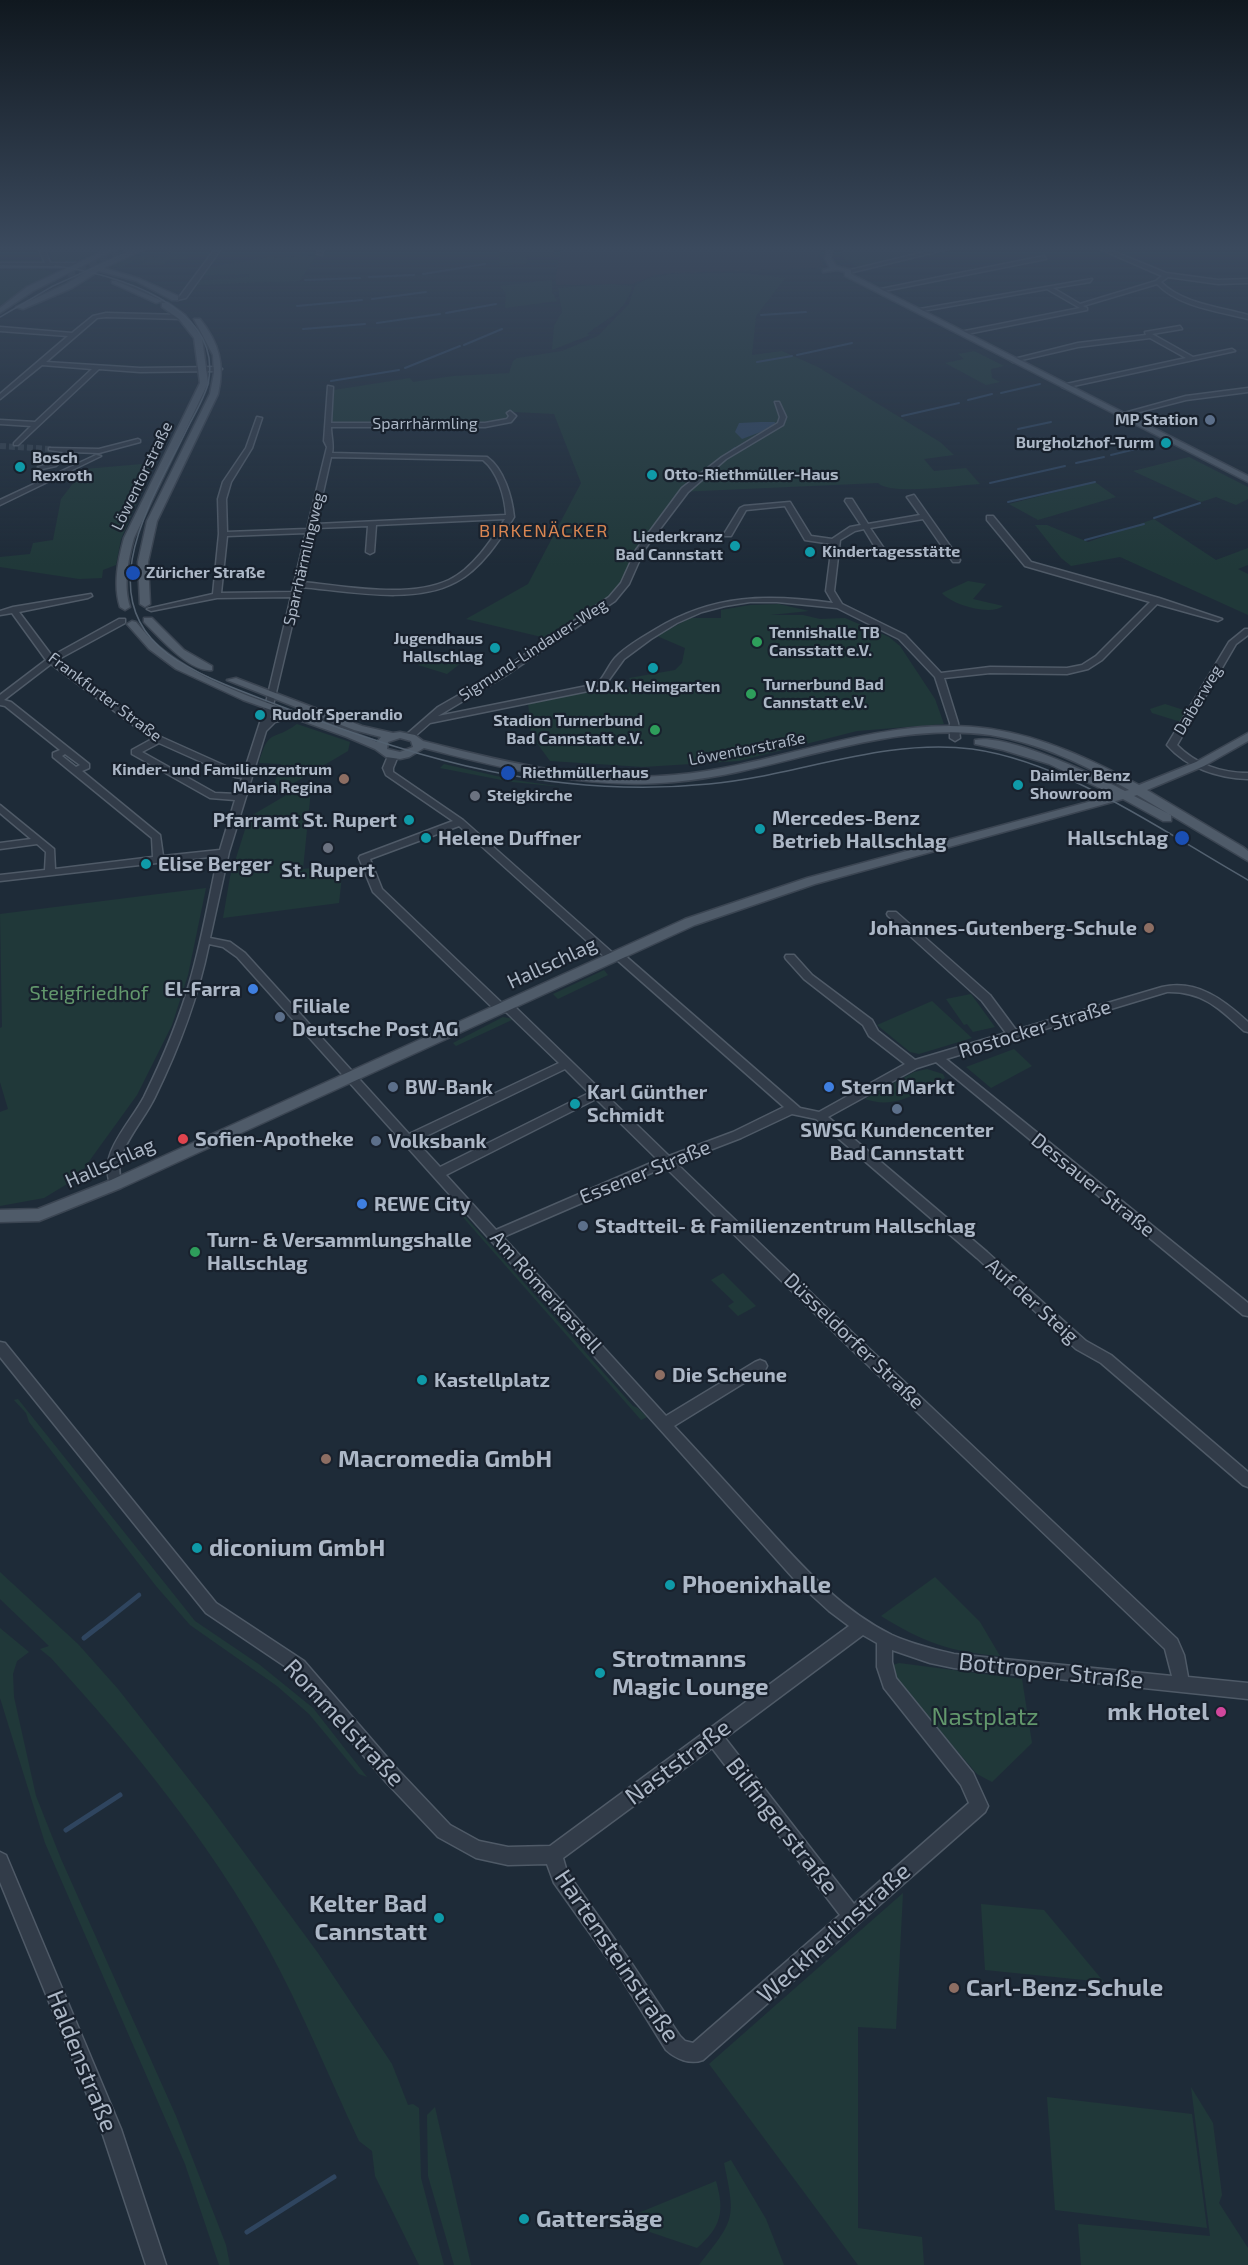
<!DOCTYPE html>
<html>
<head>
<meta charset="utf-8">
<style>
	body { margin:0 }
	canvas { display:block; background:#1e2b38 }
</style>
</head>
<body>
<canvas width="1248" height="2265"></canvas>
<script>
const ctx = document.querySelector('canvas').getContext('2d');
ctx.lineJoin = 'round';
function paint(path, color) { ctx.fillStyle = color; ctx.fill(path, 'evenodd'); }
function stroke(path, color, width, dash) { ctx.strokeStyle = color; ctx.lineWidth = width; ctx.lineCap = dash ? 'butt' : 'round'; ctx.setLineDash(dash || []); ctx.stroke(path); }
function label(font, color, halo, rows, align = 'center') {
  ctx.font = font + ' "Exo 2",sans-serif'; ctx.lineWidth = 4.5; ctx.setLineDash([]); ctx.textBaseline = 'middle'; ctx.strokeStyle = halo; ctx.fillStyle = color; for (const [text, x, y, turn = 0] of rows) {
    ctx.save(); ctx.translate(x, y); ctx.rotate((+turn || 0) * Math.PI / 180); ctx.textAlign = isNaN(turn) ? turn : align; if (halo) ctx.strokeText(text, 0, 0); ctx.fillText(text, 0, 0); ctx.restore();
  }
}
const medical = new Path2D(`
	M561 249H821L819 258 823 265 818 268 671 273 655 275 632 284 559 285 556 284V274Z`);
const green = new Path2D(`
	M47 249H107L76 261 54 262Z
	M173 249 169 255H188L187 259H170L163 265H140L148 260 136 259C130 264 117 270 110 266L134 255 162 257Z
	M499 249 554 250 553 256H527L526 264 500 266Z
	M842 249H940L859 268 841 256Z
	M317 255 299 281 194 285 196 281 249 277V274L200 275 206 268 263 258Z
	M44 269 54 274 0 306V270Z
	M742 273 785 278 756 316 752 355 782 351 818 367 940 442 954 455 924 459 934 471 966 468 980 484C958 485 892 496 878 483L678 492 636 550 621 583 609 599 550 639 466 619 528 584 581 483 554 414 514 412 508 420 503 422 463 425 331 423 334 390 410 378 413 382 453 376 509 373 513 361 517 358 562 351 598 336 629 304 635 286 646 279 671 274Z
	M552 280V292L557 301 505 308 506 294 500 286Z
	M610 284 632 286C625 314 605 319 587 334L590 335 552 350 554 326 562 312 558 288Z
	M974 351 1004 366 991 369 992 378 1000 382 986 385 945 363 964 359 958 354Z
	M1189 457 1248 487V499L1236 505 1216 497 1201 502 1133 471Z
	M154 463 121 539 116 565 103 570 102 578 79 579 0 567V557L30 554 33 543 53 540 61 499 84 469Z
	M1095 482 1116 497 1038 520 1009 504Z
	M1154 519 1216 560 1248 548V565L1238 569 1248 574V615L1120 557 1071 566 1061 558 1035 525H1047L1088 542Z
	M968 581 986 584 973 599 1003 606C991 616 952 605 942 593Z
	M779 604 809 611 770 615H803L820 619 845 618 889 637 900 646 935 699 944 724 857 731 739 761 643 767 550 761 531 735 528 702 596 689 635 687 629 678 675 670 682 663 685 648 657 636 690 618H721V610L750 605Z
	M432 654 461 663 447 674 418 665Z
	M1165 704 1190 712 1184 723 1152 713 1150 709Z
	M297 724 350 742 348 751 270 797 281 764 259 763C269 727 273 742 297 724Z
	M444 764 514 780 563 787 512 782 440 768Z
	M312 780 303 869 331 866 342 876 339 903 223 918 230 877 249 817Z
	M206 888 188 975 172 1025 137 1095 77 1178 44 1198 0 1206V1112L8 1109 0 1082V1028L2 1027 0 914Z
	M604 970 608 975 558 999 553 994Z
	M971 994 995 1027 973 1032 967 1024 964 1025 946 999Z
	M932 1001 972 1038 919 1054 910 1052 877 1025Z
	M503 1017 514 1019 456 1046 453 1043Z
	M1014 1049 1032 1066 991 1088 966 1067Z
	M927 1069 943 1074 945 1078C919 1092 896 1110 865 1099L914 1072Z
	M463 1214 633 1406 638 1408 647 1417 641 1420 461 1215Z
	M723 1273 756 1306 738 1316 728 1306 734 1302 711 1280Z
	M18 1399 195 1621 260 1665 313 1708 367 1777 359 1774 309 1714 277 1686 190 1625 156 1586 29 1422 26 1413 14 1400Z
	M0 1572 78 1644 118 1689 209 1805 318 1953 392 2064 408 2105 413 2104 419 2108 421 2178 444 2265H419L375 2176 372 2151 359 2141C329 2077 302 2010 268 1948 209 1841 133 1748 51 1658L40 1649 49 1646 0 1599Z
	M935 1577 980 1622 1000 1656C950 1652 923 1642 881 1616Z
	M0 1628 29 1652 17 1661 13 1674 14 1697 36 1796 61 1859 176 2116 226 2245 230 2265H219L185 2164 45 1843 0 1698Z
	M899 1663 1022 1679 1032 1743 992 1782 977 1774 897 1681 891 1670 893 1665Z
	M903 1893 896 2029 858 2027V2228L922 2237 924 2265H858L709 2064Z
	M981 1904 1044 1910 1104 1982 985 1970Z
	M1191 2087 1213 2123 1222 2195 1219 2203 1248 2248V2265H1081L1078 2224 1210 2236Z
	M1047 2097 1192 2114 1207 2228 1055 2210Z
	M435 2107 471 2265H454L428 2176 427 2115Z
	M731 2160 766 2219 784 2265H699C735 2219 736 2220 724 2163Z
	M716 2181C725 2212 721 2227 697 2248L641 2229 636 2214Z`);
const water = new Path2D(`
	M760 422H775L774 427 742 439 735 432 739 423Z`);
const streamFar2 = new Path2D(`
	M423 274 485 264
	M369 277 414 275
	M305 280 360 278
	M372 299 426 292
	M297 306 362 300
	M446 313 496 304
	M761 315 806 312
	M377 323 440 314
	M303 329 365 324
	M464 345 502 329
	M797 355 852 343
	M757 362 792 356
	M405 368 460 346
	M331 381 399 370
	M1001 393 1040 384
	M968 400 992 394
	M902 416 959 403
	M1018 429 1051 422
	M1111 455 1144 447
	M1076 463 1104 457
	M695 478 735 448
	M990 483 1065 466
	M1008 502 1095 482
	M1154 518 1200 503
	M654 526 678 493
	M1085 540 1144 524`);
const streamFar1 = new Path2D(`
	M100 1626 139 1595`);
const stream = new Path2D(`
	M84 1638 102 1624
	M66 1830 120 1795
	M247 2232 334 2177`);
const minorTunnel = new Path2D(`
	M0 446 51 449`);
const majorTunnel = new Path2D(`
	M67 274 130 249`);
const minor = new Path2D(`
	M39 249H45L50 263H78L81 265 78 267H0V263H45Z
	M215 249H221L186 298 177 300Z
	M318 249H324L322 255 317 254Z
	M937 249H948L849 273 846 271Z
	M1100 249H1108L1166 273 1218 280 1248 279V283L1218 284 1168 277 1161 282C1183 304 1220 307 1248 315V319C1218 311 1179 307 1157 284L1083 306 1087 308V310L962 335 960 332 1080 308 1047 289 917 312 914 310 1092 279 1090 282 1053 288 1080 304 1156 281 1162 276Z
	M1044 256 1046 259 879 292 876 290Z
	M106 313 182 315 185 317 182 319 106 317 97 318 46 362 140 368 219 367 222 369 219 371 140 372 99 369 18 445H14V443L31 426 0 424V420L35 422 92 369 42 365 0 399V394L68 336 0 331V327L72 333 93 316Z
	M1180 326 1182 329 1152 334 1193 357 1232 349 1235 351 1064 388 1062 387V385L1186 358 1150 338 1078 347 1013 362 1010 360 1078 343 1146 335 1145 332Z
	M328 386 333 387 331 423H485L507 419 509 416 507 413 510 411 516 416 511 422 485 427H331C331 436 334 445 332 453L487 457C504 469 512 497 514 517 500 540 481 569 456 582 414 605 347 591 301 587L270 718 292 713 296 716 275 722 266 731 229 852 210 938 230 942 245 953 409 1134 559 1063 506 1012 498 1013 373 892 359 858 360 856 453 821 386 775 383 768 388 756 393 753 398 756 393 768V772L463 820 614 954 622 953 800 1108 819 1112 905 1064 869 1036 863 1025 804 979 786 959 785 957 786 955H794L812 975 872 1020 878 1031 915 1060 1006 1033 982 1001 888 916 887 914 888 912H896L990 995 1016 1030 1162 987C1197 979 1224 1000 1248 1022V1032L1244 1031C1219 1008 1202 991 1167 992L946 1059 1248 1303V1316L1243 1315 936 1062 917 1068 828 1117 987 1252 1086 1341 1111 1355 1248 1472V1487L1243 1485 1101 1363 1076 1349 977 1258 816 1119 792 1114 741 1138 676 1163 860 1340 1177 1639 1184 1655 1188 1677 1248 1683V1699L954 1668 930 1663 892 1650V1662L896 1678 973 1773 988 1806 985 1812 703 2060C690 2065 676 2059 666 2050L618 1973 554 1883 547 1864 508 1865 476 1858 438 1837 386 1782 292 1671 206 1613 0 1357V1342L5 1343 216 1603 304 1661 398 1770 450 1825 479 1841 508 1847 550 1846 849 1626 829 1611 794 1579 237 957 223 947 209 944C198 998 179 1048 155 1097 146 1116 127 1138 121 1157 118 1167 119 1175 122 1184L120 1187H112C95 1156 130 1124 144 1097 162 1060 179 1021 190 981 202 940 209 898 218 856L0 881V875L45 870 46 852 37 844 0 849V843L31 839 0 813V805L54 849 55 869 153 857 152 838 53 757V753L60 750 5 706 0 705V695L46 660 12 613 0 615V611L13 607 91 594 92 596 88 598 19 612 52 656 119 619H125V623L57 660 161 737 239 772H244L265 707 291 597 217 598 151 611 147 609 213 594 219 534 218 499 223 482 246 448 257 417 262 418 252 448 231 482 226 499 227 532 307 529 327 447 324 441ZM331 457 483 460C498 472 505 497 506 515L316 524ZM505 519C491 541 472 569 449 580 408 599 346 586 302 582L315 528 368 526 366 552 370 554 374 552 376 525ZM306 533 292 592 221 593 227 536ZM51 664 152 739 132 750V754L210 798 235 800 220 850 163 856 160 835 82 771 89 768V764L11 702 4 700ZM159 743 235 777 242 778 237 794 215 793 142 752ZM65 754 80 765 76 767 62 756ZM459 826 608 960 616 959 784 1107 733 1132 669 1156 512 1004 504 1005 382 889 370 859ZM565 1069 589 1093 440 1167 416 1141ZM596 1099 658 1160 496 1230 446 1175ZM665 1167 850 1348 1165 1649 1172 1676 954 1654C933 1649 912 1644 892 1635 839 1609 800 1564 761 1521 732 1489 703 1457 674 1426L765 1370 767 1366 765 1362 760 1360 755 1362 666 1416 503 1237ZM863 1635 877 1643V1667L884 1688 961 1785 969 1803 854 1904 725 1738ZM712 1748 840 1915 693 2043 685 2041 680 2036 630 1961 567 1872 563 1858Z
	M1248 388V392L1186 400 1120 417 1117 415 1186 396Z
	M775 402H779L786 417 783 425 726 459 688 492 644 550 629 584 615 601 505 676 438 716 597 684C605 676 608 666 615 658 626 646 643 637 656 629 714 594 768 594 833 603L826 591 832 544 805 540 785 506 746 510 731 536H725L724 534 740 508 744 506 790 502 811 536 832 539 850 527 861 525 845 501 846 499H852L868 524 920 515 907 497 914 495 960 560 959 562H953L923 519 870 528 885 550 881 552H878L864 529 855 531 840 540 834 591 842 604 905 635 941 673 990 667 1067 668 1082 665 1096 656 1150 602 1025 566 987 520V516H993L1031 562 1159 598 1222 619 1218 621 1157 604 1102 660 1088 669 1067 674 990 673 944 678 958 723 960 738 955 741 950 738V723L935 677 899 639 837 608 777 602H750L725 606 702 612 677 623 651 639 624 659 603 688 430 723 413 738H407V734L438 707 499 672 609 597 621 583 636 550 682 488 722 457 778 423 780 417Z
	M138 439 140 440V442L99 453 70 452 56 466 42 469 38 467 52 463 63 452 49 450V448L99 449Z
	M96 455 101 456 0 505V500Z
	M1245 629H1248V635L1236 644 1177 745C1196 764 1221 773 1248 773V779C1218 778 1187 768 1167 745L1229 642Z
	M0 1852 6 1855 121 2129 166 2265H146L101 2129 0 1882Z`);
const major = new Path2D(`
	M107 249H116L33 291 0 313V308L27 287Z
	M136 249H145L104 268 140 279 178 296V300H172L136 281 99 271 72 288 23 309 16 307 66 284 94 267Z
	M827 249H833L831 258 836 266 851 270V274L1248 476V482L845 276V272L838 270 823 272V270L830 268 825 258Z
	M112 281H116L163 301 156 303 112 283Z
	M162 303H168L185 315 202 338 208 383 134 538C128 560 123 585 130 607L125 610 120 607C113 585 118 560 124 538L200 383 194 338 179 319 162 307Z
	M194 319H200C219 343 225 364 218 394L157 521 148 562 150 604 145 607 140 604 138 562 147 521 210 394 214 373 213 355Z
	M144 618H152L184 650 212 666V670C190 673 159 637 144 622Z
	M132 621 136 622C143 630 150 639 158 646 219 697 305 711 377 742L381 737 354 730 227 680 236 678 362 726 393 733 400 732 415 735 423 741C504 762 589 783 674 775 779 766 884 713 991 729 1044 737 1092 760 1139 785L1196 762 1248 733V741L1204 766 1147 790 1243 847 1248 851V861L1137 795 1134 796 1171 815V821H1163L1123 799 815 884 695 925 121 1188 39 1221 0 1222V1210L38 1209 111 1180 685 919 807 878 1114 795 1049 764 1003 750 975 744V740C1007 733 1095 775 1125 791L1129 790C1085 765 1040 743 990 735 883 720 779 773 674 782 589 790 505 769 424 748L409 757 400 759 386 757 375 749 347 737 243 700 176 669 149 649 127 624ZM400 738 411 741 413 747 400 752 387 749 388 742Z`);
const tram = new Path2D(`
	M0 266 63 267
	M55 266C112 273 225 305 208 384 204 399 194 415 187 429 155 495 88 595 168 654 201 678 242 691 280 706 421 761 556 799 709 784 797 776 882 738 972 749 1067 762 1165 833 1248 880
	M0 317 53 286 135 249`);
const markers = [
	[1210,420,6,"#5c6f8a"],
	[1166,443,6,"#0f9aa8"],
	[20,467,6,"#0f9aa8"],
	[652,475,6,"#0f9aa8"],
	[735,546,6,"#0f9aa8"],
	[810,552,6,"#0f9aa8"],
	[133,573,8,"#1a4fb4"],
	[757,642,6,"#2e9e5b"],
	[495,648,6,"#0f9aa8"],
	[653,668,6,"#0f9aa8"],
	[751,694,6,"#2e9e5b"],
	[260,715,6,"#0f9aa8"],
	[655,730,6,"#2e9e5b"],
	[508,773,8,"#1a4fb4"],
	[344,779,6,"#8d6e63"],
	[1018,785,6,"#0f9aa8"],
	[475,796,6,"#6b7280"],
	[409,820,6,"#0f9aa8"],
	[760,829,6,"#0f9aa8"],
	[426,838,6,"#0f9aa8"],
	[1182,838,8,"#1a4fb4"],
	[328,848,6,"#6b7280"],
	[146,864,6,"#0f9aa8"],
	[1149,928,6,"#8d6e63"],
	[253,989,6,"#3f7fe0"],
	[280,1017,6,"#5c6f8a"],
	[393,1087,6,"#5c6f8a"],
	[829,1087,6,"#3f7fe0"],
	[575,1104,6,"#0f9aa8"],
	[897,1109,6,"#5c6f8a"],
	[183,1139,6,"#e0444e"],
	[376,1141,6,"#5c6f8a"],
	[362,1204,6,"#3f7fe0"],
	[583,1226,6,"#5c6f8a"],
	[195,1252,6,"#2e9e5b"],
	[660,1375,6,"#8d6e63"],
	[422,1380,6,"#0f9aa8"],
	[326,1459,6,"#8d6e63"],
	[197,1548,6,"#0f9aa8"],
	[670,1585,6,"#0f9aa8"],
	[600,1673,6,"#0f9aa8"],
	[1221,1712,6,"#d1479c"],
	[439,1918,6,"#0f9aa8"],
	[954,1988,6,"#8d6e63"],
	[524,2219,6,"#0f9aa8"]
];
const farPoinames = [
	["MP Station",1198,420,"right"],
	["Burgholzhof-Turm",1154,443,"right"],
	["Bosch",32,458],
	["Rexroth",32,476],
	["Otto-Riethmüller-Haus",664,475],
	["Liederkranz",723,537,"right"],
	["Bad Cannstatt",723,555,"right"],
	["Kindertagesstätte",822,552],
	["Züricher Straße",146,573],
	["Tennishalle TB",769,633],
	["Cansstatt e.V.",769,651],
	["Jugendhaus",483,639,"right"],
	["Hallschlag",483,657,"right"],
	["Turnerbund Bad",763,685],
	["Cannstatt e.V.",763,703],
	["V.D.K. Heimgarten",653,687,"center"],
	["Rudolf Sperandio",272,715],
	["Stadion Turnerbund",643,721,"right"],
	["Bad Cannstatt e.V.",643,739,"right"],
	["Kinder- und Familienzentrum",332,770,"right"],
	["Maria Regina",332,788,"right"],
	["Riethmüllerhaus",522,773],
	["Daimler Benz",1030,776],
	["Showroom",1030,794],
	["Steigkirche",487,796]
];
const farStreetnames = [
	["Sparrhärmling",425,424],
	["Löwentorstraße",142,476,-64],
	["Sparrhärmlingweg",304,559,-77],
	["Sigmund-Lindauer-Weg",533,650,-33],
	["Frankfurter Straße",105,697,37],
	["Daiberweg",1198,700,-59],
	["Löwentorstraße",747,749,-11]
];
const farNeighbourhoodnames = [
	["BIRKENÄCKER",544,531]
];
const poiNames = [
	["Mercedes-Benz",772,818],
	["Betrieb Hallschlag",772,841],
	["Pfarramt St. Rupert",397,820,"right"],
	["Helene Duffner",438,838],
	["Hallschlag",1168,838,"right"],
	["Elise Berger",158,864],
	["St. Rupert",328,870,"center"],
	["Johannes-Gutenberg-Schule",1137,928,"right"],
	["El-Farra",241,989,"right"],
	["Filiale",292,1006],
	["Deutsche Post AG",292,1029],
	["BW-Bank",405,1087],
	["Stern Markt",841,1087],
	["Karl Günther",587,1092],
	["Schmidt",587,1115],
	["SWSG Kundencenter",897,1130,"center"],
	["Bad Cannstatt",897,1153,"center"],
	["Sofien-Apotheke",195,1139],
	["Volksbank",388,1141],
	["REWE City",374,1204],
	["Stadtteil- & Familienzentrum Hallschlag",595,1226],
	["Turn- & Versammlungshalle",207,1240],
	["Hallschlag",207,1263],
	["Die Scheune",672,1375],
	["Kastellplatz",434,1380]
];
const streetNames = [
	["Hallschlag",552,963,-25],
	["Rostocker Straße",1035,1029,-17],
	["Hallschlag",110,1163,-24],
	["Essener Straße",645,1172,-22],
	["Dessauer Straße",1093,1185,39],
	["Am Römerkastell",546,1292,48],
	["Auf der Steig",1032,1301,42],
	["Düsseldorfer Straße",854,1341,44]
];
const parkNames = [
	["Steigfriedhof",89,993]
];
const nearPoinames = [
	["Macromedia GmbH",338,1459],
	["diconium GmbH",209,1548],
	["Phoenixhalle",682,1585],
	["Strotmanns",612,1659],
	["Magic Lounge",612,1687],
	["mk Hotel",1209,1712,"right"],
	["Kelter Bad",427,1904,"right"],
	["Cannstatt",427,1932,"right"],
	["Carl-Benz-Schule",966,1988],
	["Gattersäge",536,2219]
];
const nearStreetnames = [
	["Bottroper Straße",1051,1671,6],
	["Rommelstraße",344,1723,47],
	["Naststraße",678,1762,-37],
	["Bilfingerstraße",782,1826,52],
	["Weckherlinstraße",834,1933,-42],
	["Hartensteinstraße",617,1956,56],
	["Haldenstraße",82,2061,68]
];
const nearParknames = [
	["Nastplatz",985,1717]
];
paint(medical, '#2b2a39');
paint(green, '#203839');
paint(water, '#2f455f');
stroke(streamFar2, '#2f455f', 2);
stroke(streamFar1, '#2f455f', 4.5);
stroke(stream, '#2f455f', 5);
stroke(minorTunnel, '#33404d', 6, [6, 3]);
stroke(majorTunnel, '#33404d', 8, [8, 4]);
stroke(minor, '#4f5a67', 3);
stroke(major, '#3b4552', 3);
paint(minor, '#323c49');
paint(major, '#4f5b69');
stroke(tram, '#536170', 1.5);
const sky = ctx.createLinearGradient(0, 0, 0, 566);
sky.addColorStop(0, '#10181f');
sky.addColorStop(0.44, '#3b4a5e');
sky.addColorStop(1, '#3b4a5e00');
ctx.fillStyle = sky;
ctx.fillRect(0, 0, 1248, 566);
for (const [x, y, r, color] of markers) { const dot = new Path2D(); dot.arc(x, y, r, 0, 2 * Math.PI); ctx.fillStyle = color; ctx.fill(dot); stroke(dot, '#18212d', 2); }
label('bold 16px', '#acb7c6', '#18212d', farPoinames, 'left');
label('16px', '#acb7c6', '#18212d', farStreetnames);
ctx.letterSpacing = '1.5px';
label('18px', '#da8652', '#18212d', farNeighbourhoodnames);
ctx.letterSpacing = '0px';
label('bold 20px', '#acb7c6', '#18212d', poiNames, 'left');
label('20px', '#acb7c6', '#18212d', streetNames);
label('20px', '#62976c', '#18212d', parkNames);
label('bold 24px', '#acb7c6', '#18212d', nearPoinames, 'left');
label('24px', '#acb7c6', '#18212d', nearStreetnames);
label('24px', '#62976c', '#18212d', nearParknames);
</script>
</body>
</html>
